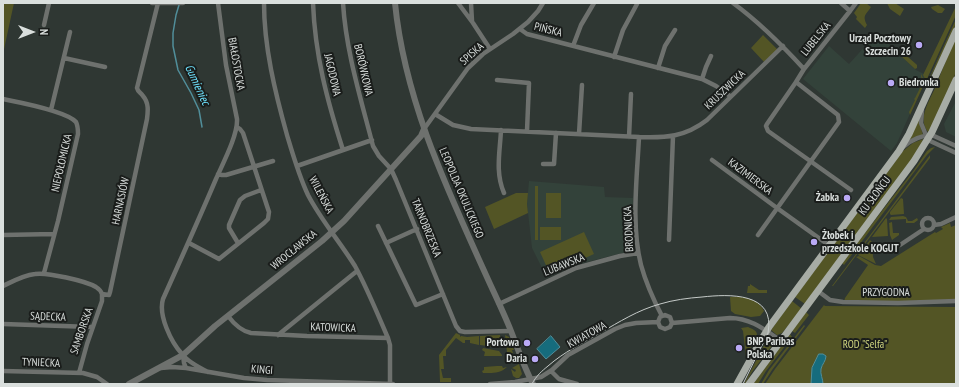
<!DOCTYPE html>
<html>
<head>
<meta charset="utf-8">
<style>
	body { margin:0 }
	#map { position:relative; width:959px; height:387px; overflow:hidden; background:#2f3733; font-family:"PT Sans Narrow",sans-serif }
	canvas { display:block }
	.frame { position:absolute; inset:0; border:4px solid #dadfdd; pointer-events:none }
	.north { position:absolute; left:12px; top:12px; width:40px; height:40px; -webkit-text-stroke:3px #1a1d1b; paint-order:stroke; rotate:90deg; font-size:11px; font-weight:700; line-height:16px; text-align:center; color:#dadfdd }
	.north::after { content:''; display:block; margin:auto; width:14px; height:18px; background:#dadfdd; clip-path:polygon(50% 0,100% 100%,50% 72%,0 100%) }
</style>
</head>
<body>
<div id="map">
<canvas width="959" height="387"></canvas>
<div class="frame"></div>
<div class="north">N</div>
</div>
<script>
const ctx = document.querySelector('canvas').getContext('2d');
ctx.lineJoin = 'round';
function paint(path, color) { ctx.fillStyle = color; ctx.fill(path, 'evenodd'); }
function stroke(path, color, width, dash) { ctx.strokeStyle = color; ctx.lineWidth = width; ctx.lineCap = dash ? 'butt' : 'round'; ctx.setLineDash(dash || []); ctx.stroke(path); }
function label(font, color, halo, rows, align = 'center') {
  ctx.font = font + ' "PT Sans Narrow",sans-serif'; ctx.lineWidth = 4; ctx.setLineDash([]); ctx.textBaseline = 'middle'; ctx.strokeStyle = halo; ctx.fillStyle = color; for (const [text, x, y, turn = 0] of rows) {
    ctx.save(); ctx.translate(x, y); ctx.rotate((+turn || 0) * Math.PI / 180); ctx.textAlign = isNaN(turn) ? turn : align; if (halo) ctx.strokeText(text, 0, 0); ctx.fillText(text, 0, 0); ctx.restore();
  }
}
const built = new Path2D(`
	M877 33 916 70 924 74V82L897 143 891 151 803 79 829 46 849 64Z
	M956 101V137L946 132 944 124Z
	M529 181 604 187 605 197 633 198 632 224 634 250 575 265 547 278 532 248 527 204Z`);
const green = new Path2D(`
	M3 3H14L3 54Z
	M861 3H866L871 7C866 15 862 15 867 25L865 28 856 19 857 17 854 13Z
	M887 3H895L904 9 900 16 890 9Z
	M938 5 945 9 942 13H938L932 9 931 7Z
	M956 6V15L926 81 923 75Z
	M956 19V24L937 65 928 81Z
	M763 35 778 50 764 62 751 48Z
	M956 37V72L949 90 929 132H928C924 127 923 121 924 115 926 105 932 95 936 86 942 70 949 53 956 37Z
	M901 56 908 57 916 64 917 65V68L915 69Z
	M921 74 925 82 910 115 909 112 915 100 914 99 915 98 920 88 919 86 923 83 921 76Z
	M919 119 921 128 923 135 909 140Z
	M923 139 922 146 805 304 795 297 903 151 913 143Z
	M935 147 927 155 844 265 842 263 895 194 914 170 927 151 931 148Z
	M930 155V158L833 286H832Z
	M535 186H538V240H535Z
	M516 193H528L527 204 528 213 494 229 485 207Z
	M546 193H561V218H546Z
	M901 198 903 199 904 214 891 215 890 214V212Z
	M903 216 906 217 908 221H912L917 218 918 220 914 223H906V219L889 220 891 217Z
	M886 218 887 219 888 236 872 237Z
	M892 222 893 233H899V235L892 240 890 235 889 223Z
	M950 223 951 227 956 225V301L844 302 845 298 868 265 856 257 859 256 875 265 881 266 935 232 936 233 943 229 941 227Z
	M540 227H561V240H540Z
	M584 232 594 254 550 274 540 252Z
	M870 240 872 242 873 257 876 264 858 255Z
	M750 284 759 290H767V293H747L748 286H750Z
	M730 297C742 296 758 298 764 311L760 316 751 317 735 314 731 311Z
	M792 301 802 309 782 333 777 335 771 330Z
	M824 305 825 306 956 307V384H765L775 369Z
	M806 312 809 315 795 333 792 331Z
	M804 325 805 326 772 370 763 384H761L769 370Z
	M748 327C752 329 757 330 757 335L746 357 743 331 741 328Z
	M456 333 460 335V337L461 336 467 337 479 336V345L470 343V340H465V343H463L456 338 446 350V356H443L444 369H441L443 378H451V382H440L439 355Z
	M790 334 792 337 766 371 758 384H753Z
	M500 335 501 343 498 347H490L492 339 489 338 488 341V346L480 345V336Z
	M505 335 509 337 514 350H512L513 353H509L507 352Z
	M769 336 773 340 774 343 752 372 745 384H744Z
	M483 348 499 351 502 355V356H484L485 352 482 350Z
	M519 364 522 374 519 378H516L513 376 511 369 515 372 516 370 512 368Z
	M497 366H502L503 368 507 367C500 374 492 373 483 373L482 371 484 370V367Z`);
const water = new Path2D(`
	M551 336 560 347 546 359 537 349Z
	M819 354H823L826 356C826 361 822 364 821 369 820 374 823 379 823 384H811L812 368Z`);
const stream = new Path2D(`
	M179 5 176 15 173 33V46L178 70 191 93 199 110 202 127`);
const minor = new Path2D(`
	M152 3H183
	M264 3C264 47 275 92 287 135 293 155 299 176 308 195 321 220 340 242 355 266 367 288 378 315 388 338L390 345V384
	M313 3C315 55 327 100 343 150
	M343 3C346 52 361 99 373 146L379 156 391 169 396 180 456 326 460 331 465 332 511 331
	M458 3 473 23 490 49
	M471 3 472 21
	M733 3C759 22 782 45 804 69
	M850 11 856 3
	M44 25 49 3
	M520 29 527 34 702 79 716 86 730 96
	M573 46 581 25 594 3
	M614 57 623 30 637 4
	M64 58 105 67
	M658 68 665 46 675 30
	M702 79 706 67 711 56
	M497 80 529 83 527 131
	M796 82 767 124 766 126 768 131 851 190
	M3 99C18 102 67 111 76 122 78 126 78 130 78 134L58 221 44 273
	M51 110 70 32
	M922 110 921 123 928 140 956 153
	M435 114 453 125 471 129 639 137C666 138 685 137 707 120L783 46
	M424 129 468 68 483 54 513 34 528 22 538 11 543 3
	M501 130C500 152 495 172 504 193
	M579 134 582 85
	M629 137 631 94
	M639 137C637 178 631 226 641 265 646 283 653 299 662 316
	M903 147C911 140 923 134 934 136L956 146
	M712 160 777 208 830 246
	M543 164H554L556 133
	M297 166 372 140
	M218 174 222 175H226L273 161
	M922 224a6 6 0 1 1 12 0a6 6 0 1 1-12 0Z
	M934 225 941 224 956 217
	M378 226 416 305 443 294
	M3 235 54 234
	M758 235 839 122 838 115 796 82 804 69 850 11 841 3
	M669 240 673 136
	M189 243 219 259 264 223 268 219 269 212 243 133 240 129 237 127
	M238 243 229 228V225L240 200 245 196 261 190
	M386 243 417 229
	M900 245 924 229
	M3 286C13 281 24 275 35 274 47 272 86 281 96 287 99 289 101 291 102 294
	M818 291 830 300 843 302 898 303 956 301
	M102 294 109 295 110 292 147 119C148 111 149 103 143 96 140 92 138 92 137 88L158 3
	M499 304 576 268 620 256 638 253
	M228 316C234 324 241 331 251 333L307 336 388 338
	M658 322 660 317 665 315 670 317 672 323
	M658 322 660 327 665 329 670 327 672 323
	M672 323 730 318C751 318 765 330 781 341
	M3 324 92 327
	M278 335 357 271
	M183 355 184 363 186 368
	M161 368 172 367 186 368 244 378 267 380 393 384
	M3 371 83 373 97 377 107 384
	M551 371 559 379 577 384
	M208 372C200 368 187 361 182 354 171 342 158 315 163 299 181 259 199 219 216 179 223 163 238 135 237 119L226 65 218 3
	M79 373 87 344 102 301V294
	M490 384 515 382 541 377 552 370 568 355 615 329 625 325 636 323 658 322`);
const tertiary = new Path2D(`
	M395 3C405 104 450 195 491 286 498 301 505 316 511 331 518 349 524 367 533 384
	M129 384 183 355 215 326 322 241 344 221 421 136 424 129`);
const primary = new Path2D(`
	M737 384 763 337 769 327 899 151 909 134 956 31
	M749 384 914 161 932 132 956 80`);
const tram = new Path2D(`
	M532 384C536 376 542 371 548 366 564 352 581 344 600 333 619 322 638 310 660 304 673 300 688 298 702 297 729 294 776 292 768 333L743 384`);
const markers = [
	[919,45,4,"#baaaf6"],
	[891,83,4,"#baaaf6"],
	[847,198,4,"#baaaf6"],
	[814,242,4,"#baaaf6"],
	[527,343,4,"#baaaf6"],
	[739,348,4,"#baaaf6"],
	[535,359,4,"#baaaf6"]
];
const streetNames = [
	["PIŃSKA",548,30,14],
	["LUBELSKA",816,39,-51],
	["SPISKA",472,54,-42],
	["BIAŁOSTOCKA",236,64,80],
	["BORÓWKOWA",363,70,77],
	["JAGODOWA",332,75,77],
	["KRUSZWICKA",725,90,-44],
	["NIEPOŁOMICKA",62,163,-77],
	["KAZIMIERSKA",750,177,37],
	["LEOPOLDA OKULICKIEGO",461,193,67],
	["WILEŃSKA",321,195,62],
	["KU SŁOŃCU",875,196,-53],
	["HARNASIÓW",121,201,-78],
	["TARNOBRZESKA",426,228,68],
	["BRODNICKA",629,229,-93],
	["WROCŁAWSKA",294,250,-39],
	["LUBAWSKA",564,265,-22],
	["PRZYGODNA",886,293],
	["SĄDECKA",48,317,2],
	["KATOWICKA",333,328,2],
	["SAMBORSKA",82,331,-71],
	["KWIATOWA",587,335,-29],
	["TYNIECKA",41,363,2],
	["KINGI",262,370,5]
];
const poiNames = [
	["Urząd Pocztowy",911,39],
	["Szczecin 26",911,52],
	["Biedronka",899,83,"left"],
	["Żabka",839,198],
	["Żłobek i",822,236,"left"],
	["przedszkole KOGUT",822,249,"left"],
	["BNP Paribas",747,342,"left"],
	["Polska",747,355,"left"],
	["Portowa",519,343],
	["Daria",527,359]
];
const parkNames = [
	["ROD \"Selfa\"",865,345]
];
const waterNames = [
	["Gumieniec",197,85,65]
];
paint(built, '#33423a');
paint(green, '#535525');
paint(water, '#166c7d');
stroke(water, '#518e9a', 1);
stroke(stream, '#518e9a', 1.5);
stroke(minor, '#6e716e', 4.5);
stroke(tertiary, '#6e716e', 6);
stroke(primary, '#a7aca5', 7);
stroke(tram, '#c5cac8', 1);
for (const [x, y, r, color] of markers) { const dot = new Path2D(); dot.arc(x, y, r, 0, 2 * Math.PI); ctx.fillStyle = color; ctx.fill(dot); stroke(dot, '#1a1d1b', 1.5); }
label('11px', '#dadfdd', '#1a1d1b', streetNames);
label('bold 11px', '#dadfdd', '#1a1d1b', poiNames, 'right');
label('11px', '#d1d67f', '#1a1d1b', parkNames);
label('italic 12px', '#6de0fb', '#1a1d1b', waterNames);
</script>
</body>
</html>
